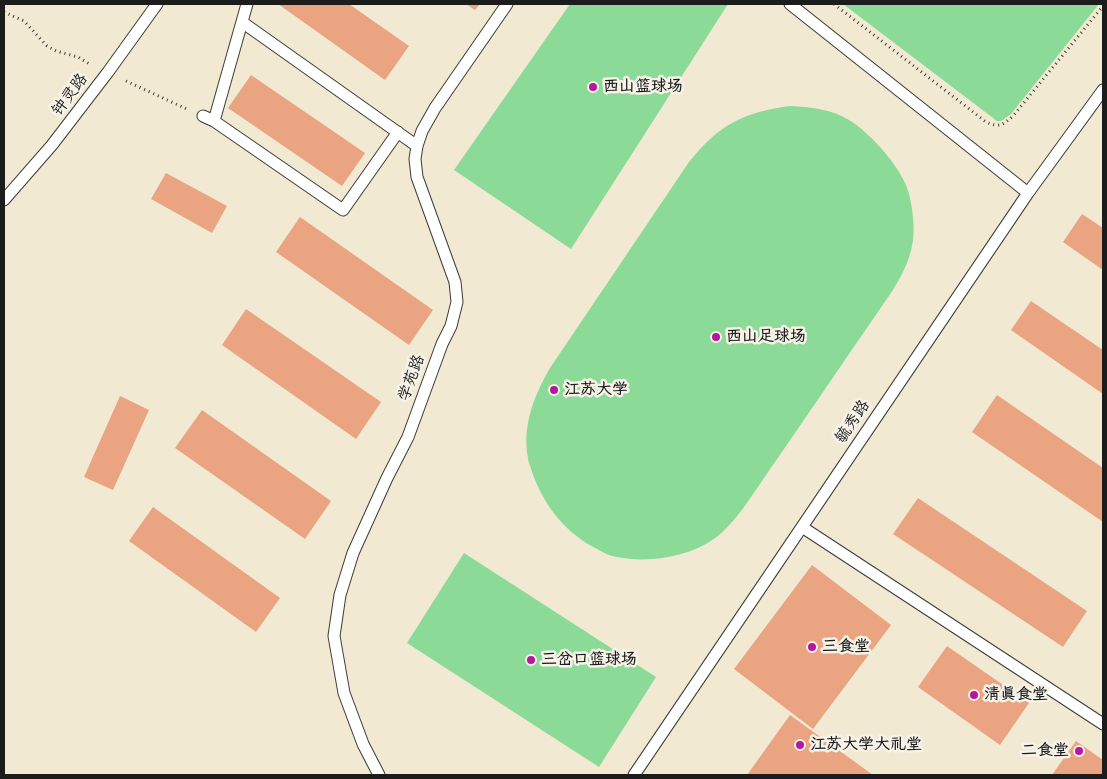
<!DOCTYPE html>
<html>
<head>
<meta charset="utf-8">
<style>
	body { margin:0 }
	#map { position:relative; width:1107px; height:779px; overflow:hidden; background:#f1e9d2; font-family:Sriracha,sans-serif }
	canvas { display:block }
	.frame { position:absolute; inset:0; border:5px solid #1c1c1c; pointer-events:none }
</style>
</head>
<body>
<div id="map">
<canvas width="1107" height="779"></canvas>
<div class="frame"></div>
</div>
<script>
const ctx = document.querySelector('canvas').getContext('2d');
ctx.lineJoin = 'round';
function paint(path, color) { ctx.fillStyle = color; ctx.fill(path, 'evenodd'); }
function stroke(path, color, width, dash) { ctx.strokeStyle = color; ctx.lineWidth = width; ctx.lineCap = dash ? 'butt' : 'round'; ctx.setLineDash(dash || []); ctx.stroke(path); }
function label(font, color, halo, rows, align = 'center') {
  ctx.font = font + ' Sriracha,"LXGW WenKai TC",sans-serif'; ctx.lineWidth = 5; ctx.setLineDash([]); ctx.textBaseline = 'middle'; ctx.strokeStyle = halo; ctx.fillStyle = color; for (const [text, x, y, turn = 0] of rows) {
    ctx.save(); ctx.translate(x, y); ctx.rotate((+turn || 0) * Math.PI / 180); ctx.textAlign = isNaN(turn) ? turn : align; if (halo) ctx.strokeText(text, 0, 0); ctx.fillText(text, 0, 0); ctx.restore();
  }
}
const green = new Path2D(`
	M570 4H728L571 249 454 170Z
	M843 4H1099L1011 114 1001 121H997Z
	M790 106C810 107 831 109 849 120 870 133 896 162 906 185 912 200 915 225 913 241 909 266 896 286 882 306 846 358 811 410 775 462 759 484 737 523 714 539 686 558 645 564 612 556 608 555 603 552 599 550 566 534 544 506 532 472 531 467 528 462 528 458 522 425 534 396 550 368L689 162C720 124 742 113 790 106Z
	M464 553 656 677 599 767 407 643Z`);
const building = new Path2D(`
	M278 4H349L409 46 385 80Z
	M466 4H480L475 10Z
	M251 75 365 153 342 186 228 108Z
	M166 173 227 206 212 233 151 199Z
	M1082 214 1103 228V270L1063 242Z
	M300 217 433 310 409 345 276 252Z
	M1031 301 1103 350V394L1011 330Z
	M246 309 381 402 356 439 222 345Z
	M997 395 1103 468V522L972 432Z
	M120 396 149 410 113 490 84 477Z
	M202 410 331 501 305 539 175 448Z
	M918 498 1087 611 1063 647 893 534Z
	M153 507 280 598 256 632 129 541Z
	M812 565 891 625 813 729 734 669Z
	M947 646 1029 703 1000 745 918 687Z
	M790 715 873 775H747Z
	M1076 741 1103 760V775H1052Z`);
const path = new Path2D(`
	M834 4 986 122C999 128 1003 125 1013 116L1103 6
	M4 12 24 21 47 46 56 51 78 57 91 65
	M126 81 189 110`);
const service = new Path2D(`
	M790 4 1028 193
	M242 22 417 146
	M203 116 214 121 343 210 398 132
	M214 121 247 4
	M4 200 52 145 108 72 157 4
	M802 527 1103 724
	M379 775 363 744 344 693 334 636 340 595 353 553 387 478 408 437 442 344 451 326 457 302 455 282 417 177 415 159 417 146 422 131 435 108 507 4
	M634 775 1028 193 1103 90`);
const markers = [
	[593,87,5,"#b5179e"],
	[716,337,5,"#b5179e"],
	[554,390,5,"#b5179e"],
	[812,647,5,"#b5179e"],
	[531,660,5,"#b5179e"],
	[974,695,5,"#b5179e"],
	[800,745,5,"#b5179e"],
	[1079,751,5,"#b5179e"]
];
const poiNames = [
	["西山篮球场",603,87],
	["西山足球场",726,337],
	["江苏大学",564,390],
	["三食堂",822,647],
	["三岔口篮球场",541,660],
	["清真食堂",984,695],
	["江苏大学大礼堂",810,745],
	["二食堂",1069,751,"right"]
];
const streetNames = [
	["钟灵路",70,95,-53],
	["学苑路",412,378,-70],
	["毓秀路",853,422,-56]
];
paint(green, '#8bda98');
paint(building, '#eaa482');
stroke(service, '#3c3b37', 13);
stroke(path, '#3c3b37', 3, [1, 4]);
stroke(service, '#fff', 11);
for (const [x, y, r, color] of markers) { const dot = new Path2D(); dot.arc(x, y, r, 0, 2 * Math.PI); ctx.fillStyle = color; ctx.fill(dot); stroke(dot, '#f7f3e8', 2); }
label('bold 16px', '#1c1c1c', '#f7f3e8', poiNames, 'left');
label('16px', '#1c1c1c', '#f7f3e8', streetNames);
</script>
</body>
</html>
